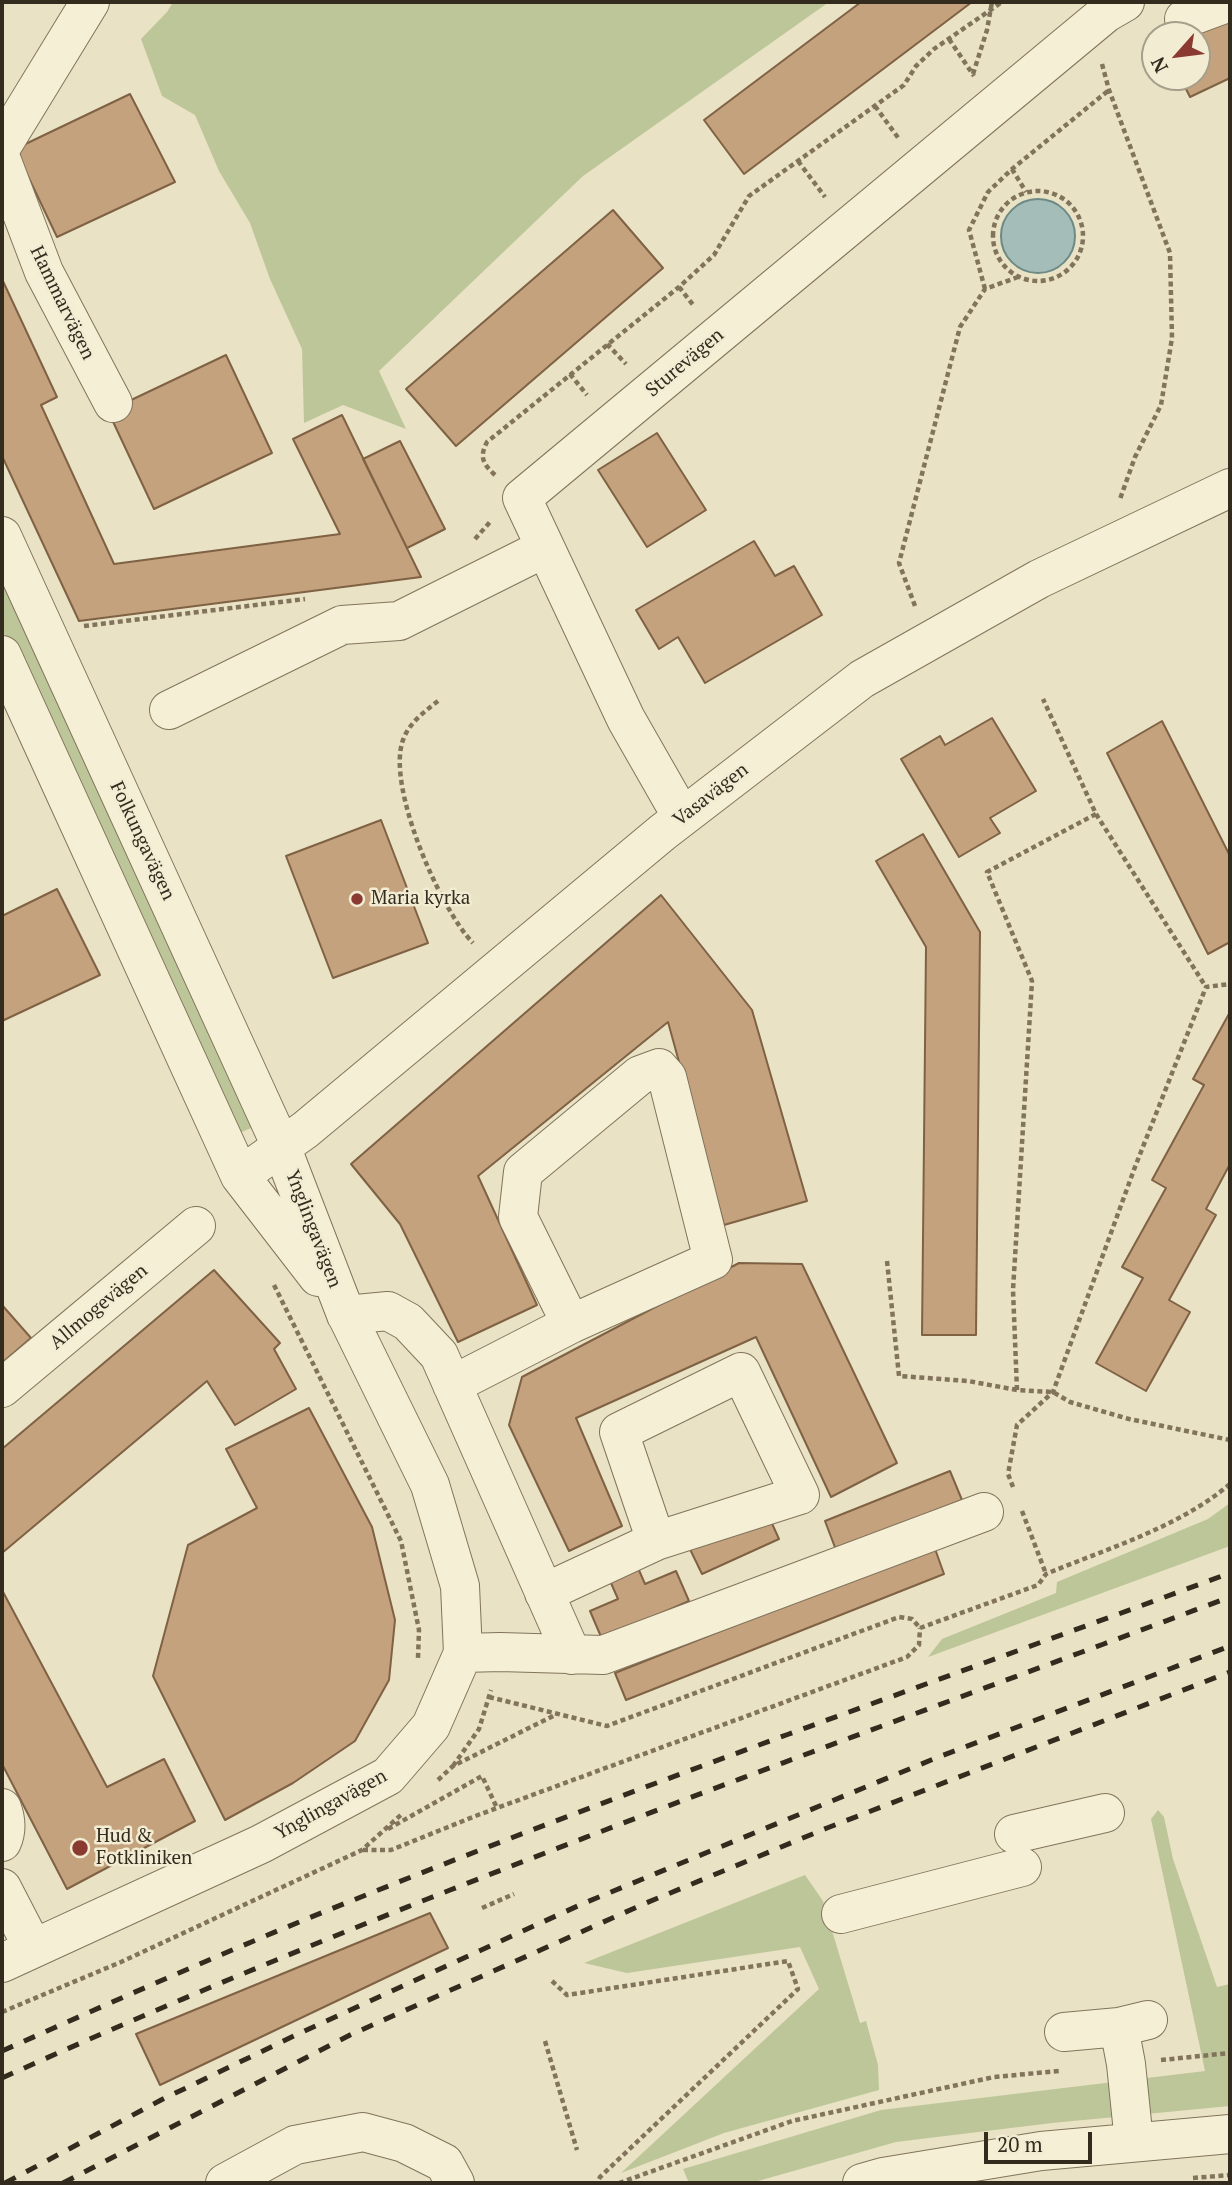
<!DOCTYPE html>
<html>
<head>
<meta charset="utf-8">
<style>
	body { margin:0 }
	#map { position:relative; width:1232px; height:2185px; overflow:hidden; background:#e9e2c4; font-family:"PT Serif",serif }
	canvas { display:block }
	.frame { position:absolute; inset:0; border:4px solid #342b1f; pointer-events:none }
	.north { position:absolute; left:1141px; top:21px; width:70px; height:70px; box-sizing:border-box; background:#f2ecd3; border:2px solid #a69f8b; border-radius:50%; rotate:242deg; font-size:19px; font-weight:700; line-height:28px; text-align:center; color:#342b1f }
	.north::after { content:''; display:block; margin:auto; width:24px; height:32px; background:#8b3a32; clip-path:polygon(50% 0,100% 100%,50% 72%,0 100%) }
	.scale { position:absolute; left:984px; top:2132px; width:108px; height:32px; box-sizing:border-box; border:4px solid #342b1f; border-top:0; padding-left:9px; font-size:21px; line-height:24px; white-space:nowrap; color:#342b1f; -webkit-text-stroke:5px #f2ecd3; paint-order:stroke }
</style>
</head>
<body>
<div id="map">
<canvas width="1232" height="2185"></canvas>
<div class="frame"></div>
<div class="north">N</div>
<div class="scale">20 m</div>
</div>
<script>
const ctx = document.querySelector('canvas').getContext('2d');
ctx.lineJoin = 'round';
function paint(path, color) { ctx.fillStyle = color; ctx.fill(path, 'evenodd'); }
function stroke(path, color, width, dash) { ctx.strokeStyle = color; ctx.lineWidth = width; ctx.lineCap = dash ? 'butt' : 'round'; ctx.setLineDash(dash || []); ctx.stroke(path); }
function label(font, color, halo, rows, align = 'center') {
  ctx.font = font + ' "PT Serif",serif'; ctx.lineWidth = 5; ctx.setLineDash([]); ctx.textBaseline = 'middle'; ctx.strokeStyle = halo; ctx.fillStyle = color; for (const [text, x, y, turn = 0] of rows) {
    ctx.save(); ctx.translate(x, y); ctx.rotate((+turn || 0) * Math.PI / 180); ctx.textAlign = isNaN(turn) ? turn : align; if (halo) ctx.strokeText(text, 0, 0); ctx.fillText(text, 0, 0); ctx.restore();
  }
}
const green = new Path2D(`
	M173 2H829L583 176 379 371 406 429 343 405 304 423 302 349 270 279 250 223 219 171 195 115 162 96 141 39 167 12Z
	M2 583 256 1126 237 1134 2 629Z
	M1230 1503V1546L928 1657 942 1639 1056 1593 1057 1582 1208 1519Z
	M1158 1810 1164 1817 1173 1859 1217 1987 1230 1984V2106L1052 2123 896 2142 751 2183H689L683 2169 881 2110 1205 2071 1151 1819Z
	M805 1875 823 1901 860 2023 866 2021 878 2065 879 2090 724 2133 621 2173 819 1989 800 1947 627 1973 584 1963Z`);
const water = new Path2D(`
	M1001 236a37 37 0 1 1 74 0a37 37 0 1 1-74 0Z`);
const building = new Path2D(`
	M861 2H972L744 174 704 120Z
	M1230 13V78L1190 97 1180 77H1197V35H1184Z
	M130 94 175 182 57 237 15 149Z
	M613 210 663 268 456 446 406 389Z
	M2 279 57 397 41 405 114 564 340 534 293 439 342 415 421 577 79 621 2 456Z
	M226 355 272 453 154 509 108 411Z
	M657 433 706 510 647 547 598 470Z
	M400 441 445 529 407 548 363 459Z
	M754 541 775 576 794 566 822 615 705 683 678 637 659 649 636 610Z
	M992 718 1036 791 990 818 1000 833 959 857 901 759 940 736 945 745Z
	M1162 721 1230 856V942L1208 954 1107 753Z
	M381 820 428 943 333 978 286 856Z
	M923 834 980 932 976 1335H922L926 947 876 861Z
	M57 889 100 975 2 1021V916Z
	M661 895 752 1010 807 1201 724 1225 668 1022 478 1176 537 1305 458 1342 400 1224 351 1164Z
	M1230 1012V1164L1206 1209 1216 1215 1169 1300 1190 1312 1146 1391 1096 1363 1143 1278 1122 1267 1166 1188 1152 1180 1204 1085 1193 1079Z
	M739 1263 802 1264 897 1463 831 1497 756 1337 576 1418 622 1526 569 1551 509 1425 522 1377Z
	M214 1270 280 1343 274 1349 296 1389 235 1425 207 1381 2 1553V1449Z
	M2 1305 31 1338 2 1363Z
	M309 1408 372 1527 395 1620 389 1680 355 1741 293 1783 225 1820 153 1676 188 1545 257 1508 226 1449Z
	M950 1471 962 1500 836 1550 825 1521Z
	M765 1508 779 1539 702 1574 687 1543Z
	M934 1546 944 1574 626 1700 615 1673Z
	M635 1561 645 1584 676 1571 689 1601 602 1639 590 1611 618 1599 607 1574Z
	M2 1590 107 1787 164 1759 195 1821 67 1889 2 1764Z
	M430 1913 448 1948 160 2085 136 2034Z`);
const path = new Path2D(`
	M949 39 974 76
	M1102 64 1109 90 1170 253 1172 338 1161 405 1135 457 1120 499
	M973 74 987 30 992 2
	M875 106 899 139
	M798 161 825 197
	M1012 169 1026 192
	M993 236a45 45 0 1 1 90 0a45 45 0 1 1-90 0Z
	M679 287 694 306
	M985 289 969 230 988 192 1012 169 1109 90
	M607 344 626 364
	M570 374 587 395
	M495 475C483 464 479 457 487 442L679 287 714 255 749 196 904 85 916 66 934 49 1002 2
	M475 539 490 522
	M915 606 899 563 960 327 985 289 1018 277
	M84 626 305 599
	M438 701C424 712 409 723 403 740 386 786 440 909 473 943
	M1096 814 1206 987
	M887 1261 899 1376 968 1381 1017 1390 1053 1392 1070 1402 1129 1419 1230 1440
	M274 1285 401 1541 419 1630 418 1658
	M1017 1390 1013 1290 1032 981 987 872 1096 814 1043 699
	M1013 1487 1008 1474 1017 1425 1053 1392 1135 1167 1206 987 1230 984
	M1022 1511 1046 1574
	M920 1628 1038 1585 1046 1574C1108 1548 1178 1528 1230 1484
	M489 1697 607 1726 899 1617 912 1619 920 1628
	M453 1766 479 1729 491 1690
	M438 1780 453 1766 555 1715
	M388 1829 482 1776 497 1808
	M363 1850H391L478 1815 907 1657 919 1645 920 1628
	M482 1908 514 1894
	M552 1981 567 1995 788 1961 798 1989 600 2177 597 2183
	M2 2012 121 1962 362 1850 403 1813
	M545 2041 577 2150
	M1161 2060 1230 2053
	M1193 2178 1230 2175
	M619 2183 792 2121 994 2077 1059 2071`);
const minor = new Path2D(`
	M1184 19 1230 2
	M2 146 90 2
	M2 161 44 272 113 403
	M2 536 281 1146 345 1312 430 1485 460 1586 463 1653 431 1726 388 1776 261 1844 2 1963
	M2 655 240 1176 318 1277
	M169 710 342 625 399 621 545 548
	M682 817 626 719 522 498 1106 13 1125 2
	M240 1176 305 1130 663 832 862 679 1039 579 1230 488
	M346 1315 388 1311 408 1322 439 1355 572 1655
	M452 1385 571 1324 518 1217 523 1172 640 1075 659 1068 667 1077 713 1260 571 1324
	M2 1388 196 1226
	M544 1593 656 1541 619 1432 741 1372 800 1495 656 1541
	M463 1653 500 1652 603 1655 984 1512
	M2 1808C6 1819 7 1831 2 1842
	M1014 1834 1105 1813
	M2 1888 33 1948
	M841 1914 1022 1867
	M1119 2027 1126 2064 1134 2142
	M1064 2032 1119 2027 1148 2020
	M225 2183 295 2145 363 2132 404 2143 444 2163 455 2183
	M862 2183 883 2177 1041 2151 1230 2134`);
const rail = new Path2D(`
	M2 2051C121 1998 240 1945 361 1897 647 1782 941 1680 1230 1573
	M2 2078C403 1897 818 1751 1230 1597
	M5 2183 161 2100 300 2033 582 1904 936 1758 1230 1646
	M63 2183 350 2035 646 1903 827 1828 1230 1672`);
const markers = [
	[357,899,7,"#8b3a32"],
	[80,1848,9,"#8b3a32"]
];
const streetNames = [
	["Hammarvägen",62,303,64],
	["Sturevägen",685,363,-40],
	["Vasavägen",711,795,-38],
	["Folkungavägen",142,841,65],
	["Ynglingavägen",313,1229,69],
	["Allmogevägen",99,1307,-40],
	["Ynglingavägen",331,1805,-29]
];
const poiNames = [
	["Maria kyrka",371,899],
	["Hud &",96,1837],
	["Fotkliniken",96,1859]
];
paint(green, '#bdc699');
paint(water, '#a5bdb8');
stroke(water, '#6d8a86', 2);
paint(building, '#c4a27d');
stroke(building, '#7f6144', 2);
stroke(minor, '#82745c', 40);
stroke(path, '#82745c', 4.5, [5, 3.5]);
stroke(minor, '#f5efd6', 38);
stroke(rail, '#342b1f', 5, [12, 12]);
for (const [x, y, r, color] of markers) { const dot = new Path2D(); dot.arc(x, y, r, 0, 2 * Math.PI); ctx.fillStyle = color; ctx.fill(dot); stroke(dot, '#f2ecd3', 2.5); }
label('19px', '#342b1f', '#f2ecd3', streetNames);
label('19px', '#342b1f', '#f2ecd3', poiNames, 'left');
</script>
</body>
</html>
